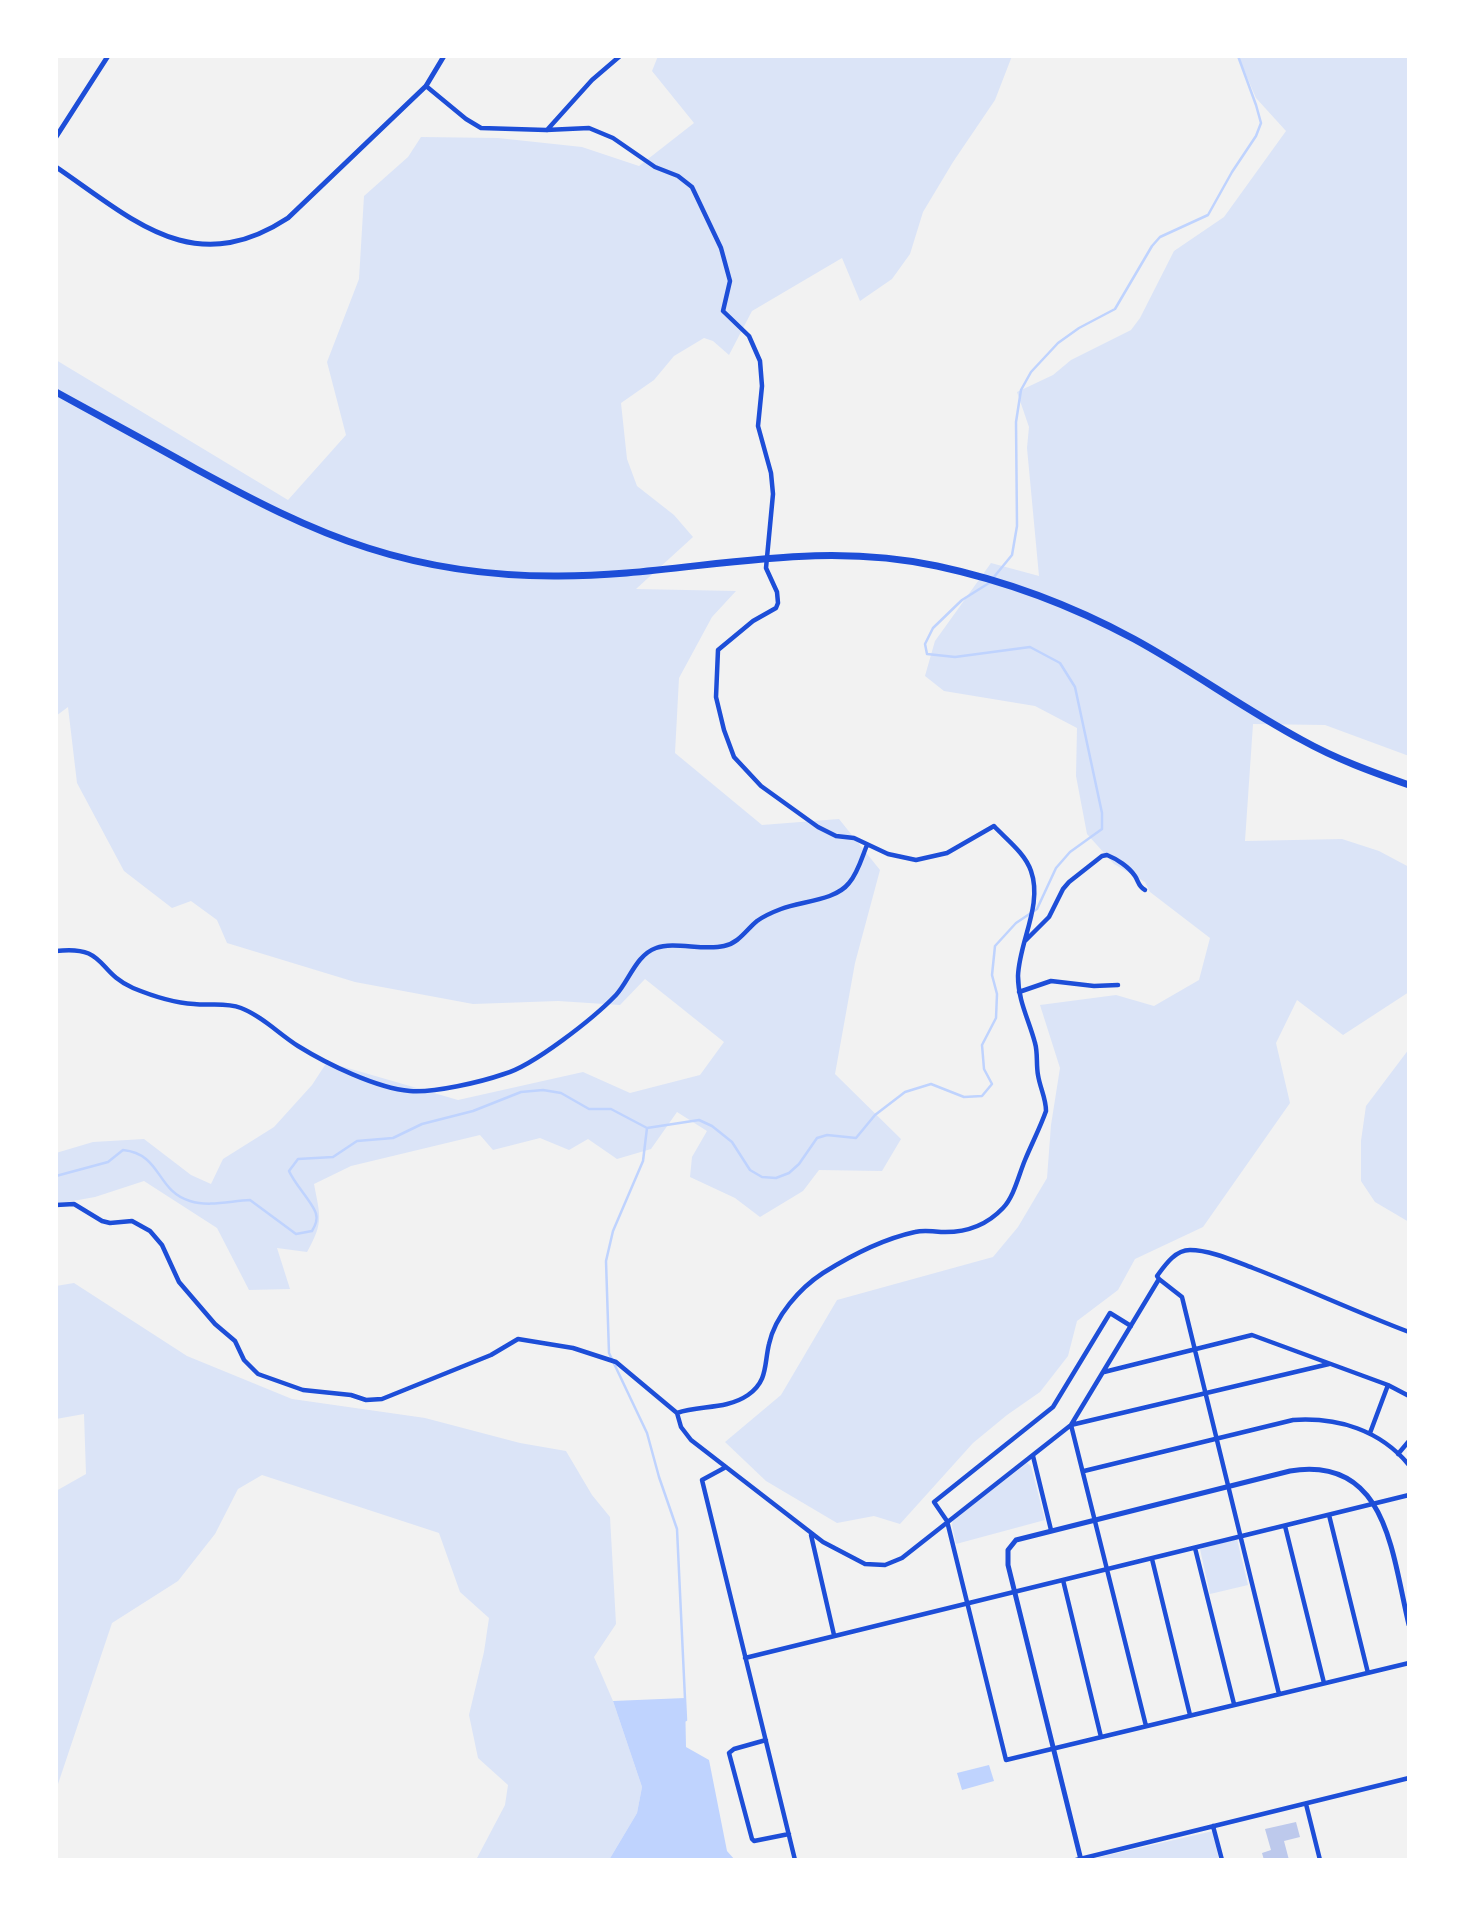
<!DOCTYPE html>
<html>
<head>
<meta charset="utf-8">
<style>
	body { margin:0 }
	#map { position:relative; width:1465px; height:1916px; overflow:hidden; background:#f2f2f2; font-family:Barlow,sans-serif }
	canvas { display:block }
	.frame { position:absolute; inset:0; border:58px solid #fff; pointer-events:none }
</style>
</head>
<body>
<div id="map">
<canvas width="1465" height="1916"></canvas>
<div class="frame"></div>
</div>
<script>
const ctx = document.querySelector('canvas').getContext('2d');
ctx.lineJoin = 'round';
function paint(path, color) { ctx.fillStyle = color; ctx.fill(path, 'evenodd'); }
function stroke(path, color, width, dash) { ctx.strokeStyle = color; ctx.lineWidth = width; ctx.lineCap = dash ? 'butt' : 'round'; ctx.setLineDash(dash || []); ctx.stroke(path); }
const green = new Path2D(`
	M658 56H1012L995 100 953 162 923 212 910 254 892 279 860 301 842 258 752 311 729 355 713 341 704 338 674 356 654 380 621 403 627 459 637 486 674 515 693 537 636 589 736 591 712 617 679 678 675 753 762 825 839 819 880 870 855 963 835 1074 901 1139 882 1171 819 1170 803 1191 760 1217 735 1198 690 1177 692 1157 707 1131 677 1112 651 1149 617 1159 588 1139 569 1150 540 1138 493 1150 480 1135 351 1166 314 1184C320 1216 324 1222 307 1252L277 1248 290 1289 249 1290 217 1228 144 1181 95 1197 56 1204V1153L93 1142 144 1139 191 1175 211 1184 223 1159 274 1127 312 1085 327 1062 458 1100 583 1072 630 1093 700 1075 724 1042 645 979 620 1005 558 1001 473 1004 355 982 227 943 217 920 191 901 172 908 124 871 77 783 68 707 56 716V360L288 500 346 435 327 362 359 279 364 196 408 157 421 137 498 138 582 147 639 166 694 123 652 71Z
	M1238 56H1409V756L1325 725 1253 724 1245 841 1342 839 1379 851 1409 867V992L1343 1035 1297 1000 1276 1043 1290 1103 1203 1227 1135 1259 1118 1290 1077 1321 1068 1356 1040 1392 1007 1415 973 1443 900 1524 874 1516 837 1523 766 1481 725 1442 781 1395 837 1300 993 1257 1018 1227 1047 1178 1051 1125 1060 1068 1040 1005 1116 995 1154 1006 1199 980 1210 938 1150 892 1145 882 1114 864 1087 834 1076 776 1077 728 1035 706 944 691 925 676 935 641 991 563 1039 576 1027 448 1029 427 1017 392 1053 375 1071 360 1131 330 1140 318 1174 251 1224 217 1286 131 1256 98Z
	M1409 1049V1222L1375 1202 1361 1181V1141L1366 1106Z
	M74 1283 187 1356 292 1399 425 1418 520 1443 566 1451 592 1495 610 1517 616 1624 594 1657 613 1701 642 1787 637 1813 609 1860H476L505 1805 508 1785 478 1758 469 1715 484 1652 489 1618 460 1592 439 1533 262 1475 238 1489 215 1534 178 1581 112 1623 56 1790V1491L86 1474 84 1414 56 1419V1286Z
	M1027 1463 1031 1466 1045 1520 956 1544 952 1525 953 1520Z
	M1237 1539 1248 1585 1210 1594 1200 1549Z
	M1213 1831 1219 1860H1087Z`);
const water = new Path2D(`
	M685 1698 686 1747 709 1760 727 1851 735 1860H609L637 1813 642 1787 613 1701Z
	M989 1765 994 1781 962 1790 957 1773Z`);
const stream = new Path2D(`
	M647 1128 643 1161 613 1231 606 1261 609 1353 647 1433 659 1477 677 1529 686 1720 684 1721
	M56 1176 108 1162 123 1150C162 1154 156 1191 190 1201 209 1207 230 1201 250 1200L296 1234 312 1231C315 1226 318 1220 316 1214 314 1204 295 1185 289 1171L298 1159 333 1157 357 1141 393 1138 422 1124 473 1111 521 1092 543 1090 561 1093 589 1109H611L647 1128 699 1120 712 1126 732 1142 750 1170 762 1177 776 1178 789 1173 799 1164 817 1138 827 1135 856 1138 875 1115 905 1092 931 1084 964 1097 982 1096 992 1084 984 1069 982 1045 996 1018 997 994 992 975 995 946 1016 923 1037 909 1056 868 1070 852 1102 829V813L1075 687 1060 663 1030 647 955 657 927 654 925 644 933 628 962 600 989 583 1012 555 1017 526 1016 422 1021 390 1031 372 1058 343 1079 328 1115 309 1152 246 1160 237 1208 215 1232 172 1256 136 1261 123 1256 105 1238 56`);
const building = new Path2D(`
	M1296 1822 1300 1837 1284 1841 1289 1860H1264L1262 1853 1271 1850 1265 1829Z`);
const minor = new Path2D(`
	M426 86 466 119 481 128 546 130 589 128 613 138 655 167 678 176 692 187 721 248 730 281 723 311 749 336 760 361 762 386 758 426 771 473 773 494 766 568 777 592 778 603 776 608 753 621 718 650 716 697 724 730 734 757 761 786 818 827 836 836 854 838 888 854 916 860 947 853 994 826C1006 839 1025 853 1031 871 1043 905 1019 942 1018 976 1018 1001 1029 1020 1035 1043 1038 1053 1036 1065 1038 1075 1040 1088 1046 1098 1046 1111 1040 1128 1032 1143 1025 1160 1019 1174 1014 1197 1003 1208 986 1226 965 1233 941 1232 932 1231 923 1230 915 1232 883 1239 850 1256 823 1273 800 1288 775 1316 769 1344 764 1365 768 1381 748 1395 726 1410 700 1405 677 1413
	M547 130 592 80 620 56
	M1025 941 1049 917 1063 889 1069 882 1102 856 1107 855C1117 859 1129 867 1135 876 1139 882 1138 886 1145 890
	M56 951C107 945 96 972 133 988 150 995 175 1003 194 1004 210 1006 225 1002 241 1008 262 1016 279 1034 298 1046 327 1064 376 1088 410 1091 434 1093 481 1082 504 1074 533 1066 594 1018 616 995 629 981 636 955 656 948 674 941 703 951 724 946 739 943 746 930 757 921 764 916 773 912 781 909 801 901 835 901 849 883 858 873 862 857 867 845
	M1019 992 1051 981 1094 986 1118 985
	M56 1205 74 1204 102 1221 110 1223 132 1221 150 1231 162 1245 179 1282 215 1324 235 1341 244 1360 258 1374 303 1390 351 1395 366 1400 382 1399 491 1355 518 1339 573 1348 616 1362 677 1413 681 1427 691 1440 823 1542 865 1564 885 1565 902 1558 1071 1425 1159 1279 1182 1297 1279 1694
	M1159 1279 1157 1276C1165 1265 1175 1250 1190 1250 1210 1250 1234 1261 1253 1268 1305 1288 1356 1312 1409 1332
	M1131 1326 1110 1313 1053 1407 934 1502 947 1521 1006 1760 1409 1663
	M1104 1372 1252 1335 1388 1385 1409 1396
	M1370 1433 1388 1385
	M1398 1454 1409 1441
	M1033 1456 1051 1530
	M726 1467 702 1480 795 1860
	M1084 1471 1293 1420C1338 1417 1380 1430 1409 1465
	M1329 1515 1368 1673
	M1285 1526 1324 1683
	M811 1535 834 1635
	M1195 1548 1234 1704
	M1152 1559 1190 1715
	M1063 1580 1101 1737
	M745 1658 1409 1495
	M1146 1726 1071 1425 1329 1364
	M766 1740 734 1749 729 1753 752 1839 754 1841 789 1834
	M1306 1804 1320 1860
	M1213 1826 1222 1860
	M1076 1860 1409 1778`);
const tertiary = new Path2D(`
	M56 137 108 56
	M56 167C134 220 193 280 288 218L426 86 444 56
	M1081 1860 1008 1565V1550L1016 1540 1290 1471C1388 1455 1392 1556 1409 1625`);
const primary = new Path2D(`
	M56 392C103 418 150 443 196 469 251 499 308 529 368 548 427 567 491 576 554 576 685 577 803 537 937 566 1007 581 1071 605 1134 639 1191 670 1244 709 1302 740 1336 759 1372 772 1409 785`);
paint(green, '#dbe4f7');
paint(water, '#bfd3fe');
stroke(stream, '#bfd3fe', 2.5);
paint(building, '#bdc9ec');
stroke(minor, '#1d4ed8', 4.5);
stroke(tertiary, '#1d4ed8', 5);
stroke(primary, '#1d4ed8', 7);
</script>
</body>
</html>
